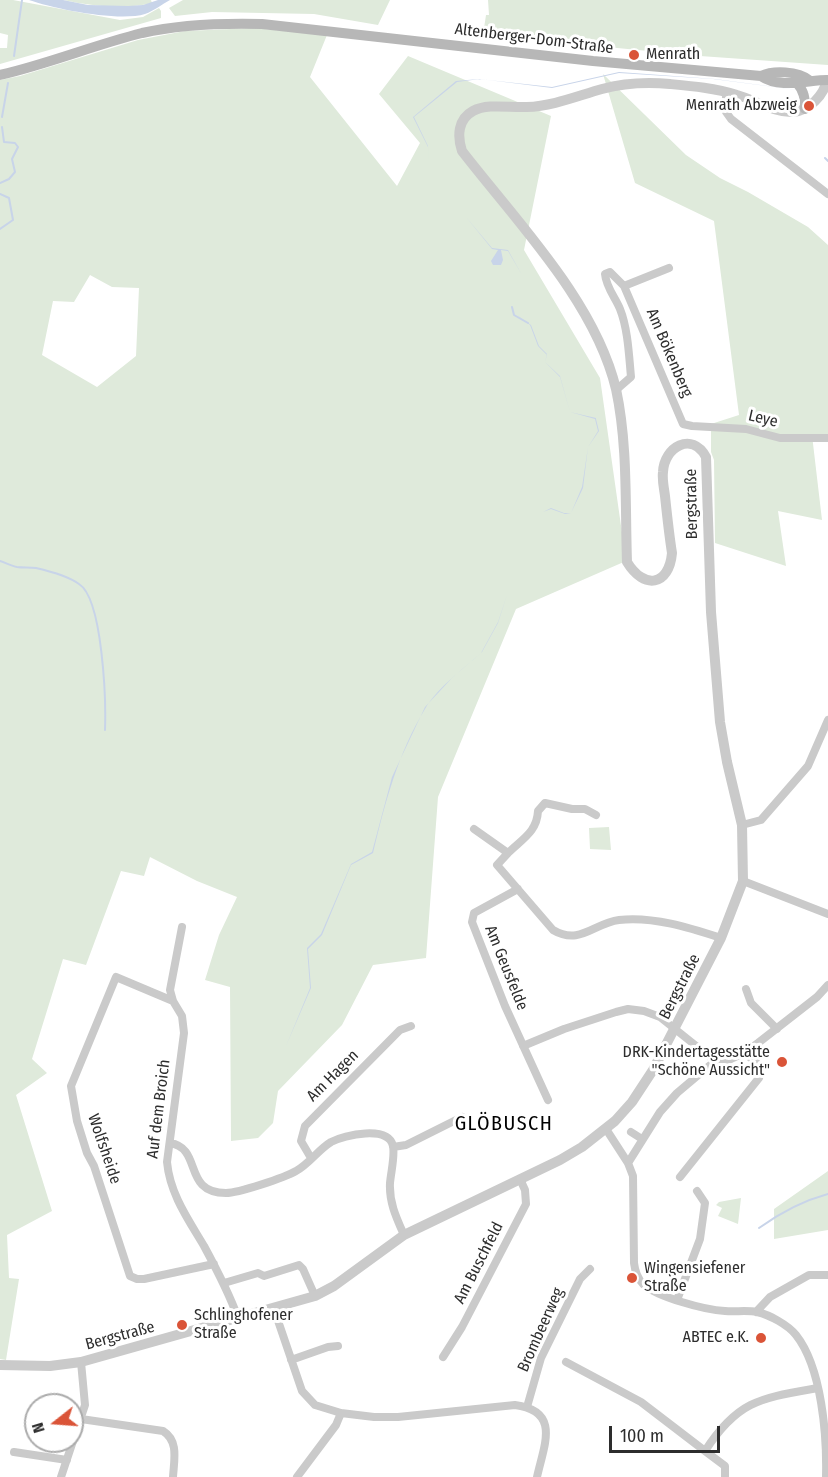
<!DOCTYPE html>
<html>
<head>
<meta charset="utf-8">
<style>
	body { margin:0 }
	#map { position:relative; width:828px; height:1477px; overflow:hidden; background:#fff; font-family:"Fira Sans Condensed",sans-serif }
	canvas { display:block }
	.north { position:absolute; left:24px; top:1393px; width:60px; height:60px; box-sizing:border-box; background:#fff; border:2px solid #ababab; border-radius:50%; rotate:253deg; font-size:16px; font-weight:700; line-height:24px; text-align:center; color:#2d2d2d }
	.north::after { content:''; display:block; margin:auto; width:21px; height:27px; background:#da5438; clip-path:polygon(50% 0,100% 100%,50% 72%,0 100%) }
	.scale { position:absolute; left:609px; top:1426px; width:111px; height:27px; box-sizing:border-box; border:3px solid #2d2d2d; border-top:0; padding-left:8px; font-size:18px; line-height:21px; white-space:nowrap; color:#2d2d2d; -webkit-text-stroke:4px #fff; paint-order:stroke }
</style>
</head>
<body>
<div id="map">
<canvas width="828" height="1477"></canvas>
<div class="north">N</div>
<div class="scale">100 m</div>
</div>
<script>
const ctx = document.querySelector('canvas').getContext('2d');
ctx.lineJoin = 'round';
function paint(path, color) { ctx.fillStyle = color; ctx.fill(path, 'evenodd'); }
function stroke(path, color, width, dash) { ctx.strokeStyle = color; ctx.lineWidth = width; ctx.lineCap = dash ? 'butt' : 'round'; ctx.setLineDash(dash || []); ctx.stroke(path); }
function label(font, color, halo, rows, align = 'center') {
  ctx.font = font + ' "Fira Sans Condensed",sans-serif'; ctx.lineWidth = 6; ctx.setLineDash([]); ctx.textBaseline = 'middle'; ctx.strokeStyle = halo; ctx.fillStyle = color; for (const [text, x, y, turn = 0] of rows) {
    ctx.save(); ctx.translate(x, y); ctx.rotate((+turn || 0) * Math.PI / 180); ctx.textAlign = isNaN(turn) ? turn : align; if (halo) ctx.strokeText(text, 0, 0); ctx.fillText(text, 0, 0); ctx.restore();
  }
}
const green = new Path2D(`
	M0 0H13L120 20 143 17 159 8 161 11V18L0 64V48H7L8 35 0 33Z
	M63 0H151L152 3C124 10 92 6 63 0Z
	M183 0H390L378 25 314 14 212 12 175 16 169 8Z
	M488 0H828V65L700 56 483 35 486 15H489Z
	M254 28 327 35 310 77 397 186 420 143 379 94 408 56 551 116 524 250 600 378 626 561 516 609 438 797 426 958 373 965 342 1025 278 1091 273 1123 258 1138 231 1141 230 987 205 980 219 935 237 897 197 881 150 857 144 876 121 871 86 965 63 959 32 1059 47 1073 16 1095 52 1211 7 1235 9 1278 19 1279 6 1360 0 1359V80L20 76 138 40 185 31ZM90 275 112 287 139 288 136 356 97 387 42 355 53 301 74 302Z
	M603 74 686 155 720 178 748 192 808 227 828 245V434L812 435 822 520 778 511 786 566 715 543 714 460 711 452V424L739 415 714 221 635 183Z
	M609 827 611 850 590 849 589 828Z
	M828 1171V1230L774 1239V1209Z
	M741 1198 738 1224 718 1216 722 1208 716 1205 719 1202Z`);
const water = new Path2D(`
	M29 0H63L88 5 128 6 143 5 158 0H170C162 4 154 11 145 14 119 22 55 9 29 0Z
	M619 72 715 79 828 94 713 79 619 73 552 88 480 79 457 82 414 117 428 146 429 193 466 217 492 248 508 250 522 275 518 296 522 275 508 251 501 250 503 260 501 265H493L491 261 498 250 492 249 466 217 429 193 428 147 413 117 456 81 479 79 552 87Z
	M518 299 517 315 531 325 539 346 547 354 545 362 560 376 570 412 596 418V419L599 431 588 447 583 488 571 513 565 514 551 509 543 512 524 577 507 595 498 623 482 652 481 653C463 669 437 688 425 709 398 753 385 803 373 853L351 865 322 935 308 949 311 988 286 1046 310 988 307 948 321 934 351 864 372 852 392 777 425 707 453 677 481 653 498 622 507 595 524 577 543 512 551 508 564 513H571L582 487 588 447 598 431 595 419 570 412 560 377 545 362 547 355 538 346 530 325 517 315Z`);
const stream = new Path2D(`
	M14 56 22 0
	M2 117 8 83
	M825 158 828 161
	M0 183 9 179 15 172 12 159 18 147 15 143 4 142 2 127
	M0 194 9 198 13 220 0 229
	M512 307 514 315 528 323
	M0 561C6 563 12 566 17 567 23 568 30 567 36 568 49 571 68 576 79 584 103 599 106 702 105 730
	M759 1228C780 1213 802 1201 828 1194`);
const minor = new Path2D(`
	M726 92V112L731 119 828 194
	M624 286 669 268
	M616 390 631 377C629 356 628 329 620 309 615 297 606 287 605 274L610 272 624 286 683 424 692 426 746 429 780 438H828
	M742 825 761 820 808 766 828 720
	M474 829 508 853 497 865 553 930C580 946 594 923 619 920 653 916 690 928 721 938
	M508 853C522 839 537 832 538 811L545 803 572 809H585L596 815
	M743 881 828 914
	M518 889 474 913 472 922 505 1006 548 1100
	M182 927 170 990 173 1001 182 1016 184 1033 167 1162C170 1194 188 1219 204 1246 217 1270 229 1293 238 1318
	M746 989 751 1003 777 1029
	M173 1001 116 977 71 1086 77 1121 87 1153 94 1166 130 1276 137 1279H144L214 1264
	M523 1046 564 1029 616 1012 628 1009 644 1011 660 1017 715 1061
	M606 1129 628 1163 633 1176 634 1263C635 1271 637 1278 643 1284 657 1297 705 1310 725 1311 735 1312 747 1310 757 1312 770 1315 788 1325 796 1335 822 1368 827 1436 826 1477
	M631 1132 642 1139
	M170 1143C203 1148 182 1193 226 1193 238 1193 284 1178 296 1171 309 1164 318 1150 331 1142 345 1135 388 1125 393 1146 395 1156 391 1172 390 1183 389 1202 396 1217 404 1235
	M393 1147 406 1145 462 1117
	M311 1158 301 1141 305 1126 400 1030 411 1026
	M628 1163 660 1112 677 1093 715 1061 729 1060 744 1053 758 1043 817 997 828 985
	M680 1177 759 1078C764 1065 753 1060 744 1053
	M224 1283 258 1273 264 1276 299 1265 303 1269 315 1296
	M677 1300 700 1239 705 1203 697 1191
	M274 1309 302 1391 315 1405 341 1413 374 1417H398L515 1405C561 1411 544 1445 537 1477
	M756 1312 770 1297 809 1275H828
	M443 1357 462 1327 526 1204 525 1190 520 1179
	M291 1360 328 1347 338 1346
	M566 1362 641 1402 705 1451C738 1400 761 1398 818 1388
	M527 1407 541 1358 580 1279 590 1269
	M81 1419 163 1431C179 1441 174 1460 173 1477
	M705 1451 725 1466V1477
	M14 1452 67 1460
	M61 1477 85 1405 81 1362
	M297 1477 336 1425 341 1413`);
const tertiary = new Path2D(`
	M0 1365 50 1366 81 1362 315 1296 334 1286 404 1235 560 1160 582 1147 615 1121 632 1102 653 1070 721 938 743 881 742 825 727 762 720 722 711 612 706 457C692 431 664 447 663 472 662 480 664 488 665 496 667 515 669 534 672 553 669 586 644 590 627 562 625 505 628 445 616 389 595 301 516 221 462 151 457 136 458 119 473 111 488 103 510 108 527 107 553 106 577 96 602 89 624 83 647 82 670 84 692 86 715 88 737 95 755 100 774 113 793 112 809 111 824 95 827 80`);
const secondary = new Path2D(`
	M0 75C48 64 94 45 142 33 182 24 221 23 262 24L593 61 761 76C780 89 807 80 828 80
	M761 76C773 70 798 71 809 80
	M797 83C804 91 805 98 805 109`);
const markers = [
	[634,55,6,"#da5438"],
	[809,106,6,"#da5438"],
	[782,1062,6,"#da5438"],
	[632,1278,6,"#da5438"],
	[182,1325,6,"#da5438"],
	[761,1338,6,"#da5438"]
];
const streetNames = [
	["Altenberger-Dom-Straße",534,39,7],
	["Am Bökenberg",669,353,67],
	["Leye",763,419,13],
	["Bergstraße",692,504,-91],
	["Am Geusfelde",506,968,68],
	["Bergstraße",680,987,-63],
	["Am Hagen",333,1076,-45],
	["Auf dem Broich",159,1109,-83],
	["Wolfsheide",104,1149,71],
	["Am Buschfeld",479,1263,-63],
	["Brombeerweg",541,1330,-66],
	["Bergstraße",120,1336,-15]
];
const poiNames = [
	["Menrath",646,55],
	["Menrath Abzweig",797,106,"right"],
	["DRK-Kindertagesstätte",770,1053,"right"],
	["\"Schöne Aussicht\"",770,1071,"right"],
	["Wingensiefener",644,1269],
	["Straße",644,1287],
	["Schlinghofener",194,1316],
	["Straße",194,1334],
	["ABTEC e.K.",749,1338,"right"]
];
const quarterNames = [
	["GLÖBUSCH",504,1124]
];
paint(green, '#dfeadb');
paint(water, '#c8d4e9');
stroke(stream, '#c8d4e9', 2);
stroke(minor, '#cacaca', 8);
stroke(tertiary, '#cacaca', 10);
stroke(secondary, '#b7b7b7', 10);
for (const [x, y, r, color] of markers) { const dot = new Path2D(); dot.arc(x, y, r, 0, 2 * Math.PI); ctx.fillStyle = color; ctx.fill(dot); stroke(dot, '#fff', 2); }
label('16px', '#2d2d2d', '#fff', streetNames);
label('16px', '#2d2d2d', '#fff', poiNames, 'left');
ctx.letterSpacing = '1.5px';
label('20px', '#000', '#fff', quarterNames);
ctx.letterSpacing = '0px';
</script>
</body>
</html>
